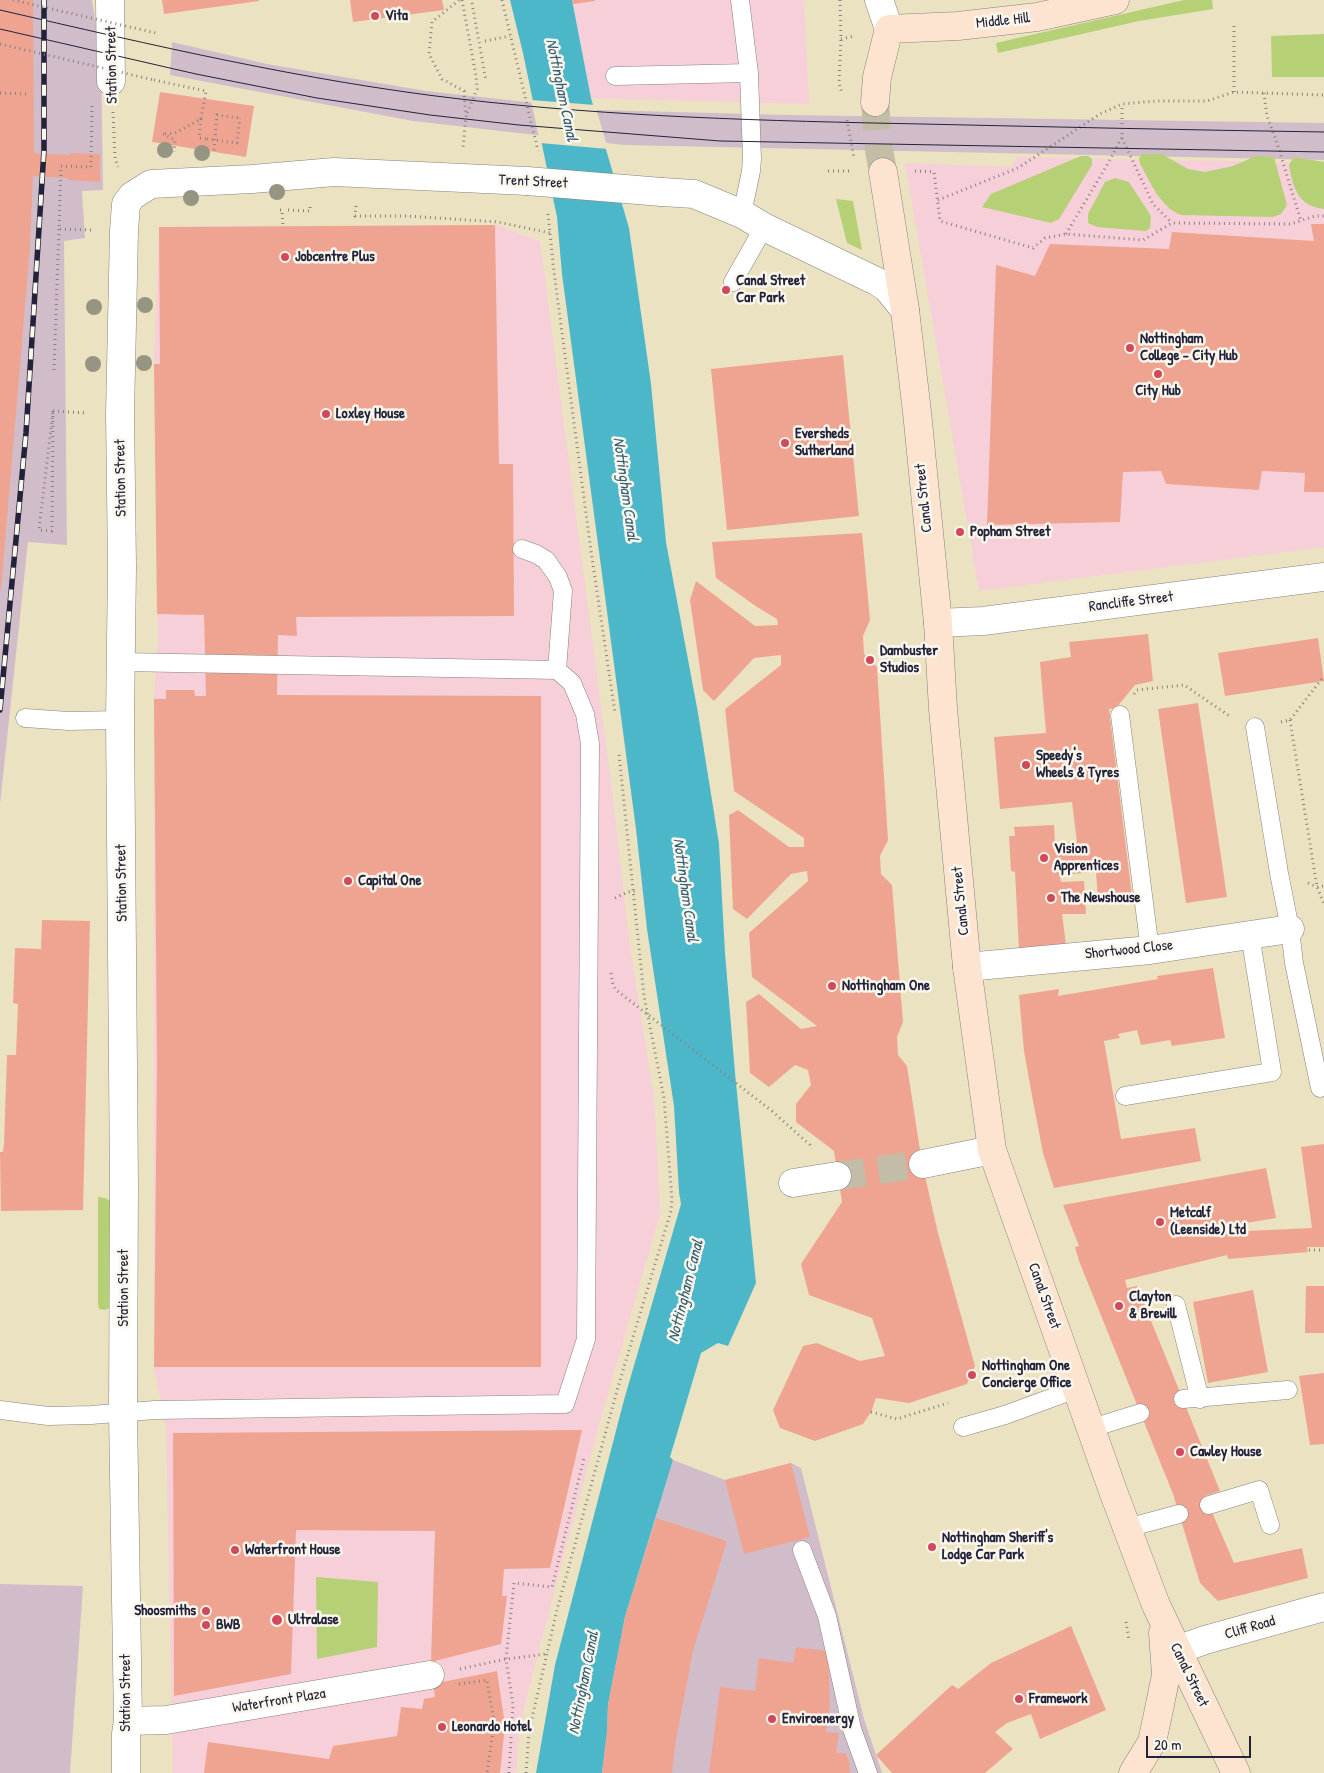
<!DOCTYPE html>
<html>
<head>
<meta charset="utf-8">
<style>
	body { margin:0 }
	#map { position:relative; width:1324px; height:1773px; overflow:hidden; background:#ebe2c1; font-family:"Patrick Hand",sans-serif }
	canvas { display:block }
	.scale { position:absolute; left:1146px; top:1736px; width:105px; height:22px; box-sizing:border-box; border:2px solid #22223b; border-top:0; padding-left:6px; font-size:15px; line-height:18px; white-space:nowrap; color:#22223b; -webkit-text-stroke:4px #fbf7ec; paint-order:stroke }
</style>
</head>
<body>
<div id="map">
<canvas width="1324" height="1773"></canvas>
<div class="scale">20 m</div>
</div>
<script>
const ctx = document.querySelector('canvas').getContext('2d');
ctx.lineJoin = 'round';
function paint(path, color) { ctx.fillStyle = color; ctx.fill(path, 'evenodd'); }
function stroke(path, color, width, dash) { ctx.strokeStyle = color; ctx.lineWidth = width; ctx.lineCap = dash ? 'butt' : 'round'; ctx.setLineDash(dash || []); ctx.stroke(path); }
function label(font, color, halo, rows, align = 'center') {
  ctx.font = font + ' "Patrick Hand",sans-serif'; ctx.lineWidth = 5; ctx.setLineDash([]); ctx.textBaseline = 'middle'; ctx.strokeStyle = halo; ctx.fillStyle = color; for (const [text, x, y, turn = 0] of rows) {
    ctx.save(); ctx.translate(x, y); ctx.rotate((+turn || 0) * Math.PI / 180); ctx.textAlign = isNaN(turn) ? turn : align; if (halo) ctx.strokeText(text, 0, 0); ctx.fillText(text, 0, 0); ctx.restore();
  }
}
const built = new Path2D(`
	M572 0H804L809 104 591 98Z
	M1018 157 1324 163V547L979 591 905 163 1010 167Z
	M495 225 540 241 612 790 630 948 654 1096 660 1214 600 1421 543 1634 520 1725 516 1773H173L166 1430 154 1367V699L158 639 154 364 159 227Z`);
const industrial = new Path2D(`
	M0 0H92L101 58 103 190 82 191 85 238 64 241 67 545 28 542 0 804Z
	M172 42 267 64 426 91 599 110 788 115 1324 123V160L624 145 413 121 170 75Z
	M673 1460 725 1480 791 1463 801 1468 864 1719 882 1773H602L608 1705 625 1617Z
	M0 1584 83 1586 70 1773H0Z`);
const green = new Path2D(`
	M1184 0H1212L1213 9 1139 21 998 53 996 43Z
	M1324 34V77H1272L1271 36Z
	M1142 154H1162L1188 169 1205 172 1233 166 1256 156 1274 157 1287 205 1281 214 1273 217 1181 215C1160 207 1151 183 1140 164L1139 158Z
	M1081 156H1088L1092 159V165L1059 219 1051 223 982 207 991 194Z
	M1293 158H1300L1324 162V209C1298 206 1293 188 1289 165Z
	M1115 178 1129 182 1151 216 1150 228 1146 231 1097 227 1088 223V214L1105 182Z
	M836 199 853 201 862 250 847 243Z
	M98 1197 105 1198 110 1201 109 1302V1308L105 1310 99 1309 98 1303Z
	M316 1577 378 1582 377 1647 317 1659Z`);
const water = new Path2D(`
	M510 0H572L591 98 629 228 651 384 666 542 698 713 719 844 725 953 735 1073 756 1283 728 1346 718 1343 701 1353 670 1457 673 1460 625 1617 608 1705 607 1732 602 1773H536L555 1665 624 1400 681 1204 679 1192 674 1106 647 929 636 829 562 274 557 217 523 53Z`);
const pier = new Path2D(`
	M531 100 595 105 608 149 540 143Z`);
const building = new Path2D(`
	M0 0H33L34 153 69 155 70 153 100 154V182L68 180V178L33 176 30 248 1 590H0Z
	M162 0H259V1L164 14Z
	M350 0H442L444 10 353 22Z
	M572 0H595V1L573 4Z
	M160 92 254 106 246 157 152 142Z
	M1311 224H1324V492H1304L1305 473 1262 471 1259 490 1166 484 1161 471 1123 472 1120 522 987 525 996 265 1035 276 1050 244 1169 249 1172 232 1314 241Z
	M495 225 499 464H513L514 616 296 617 297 636 278 635 277 695 541 696V1367H154L157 1064 154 699H166V690H194L195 696H206L204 615 157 614 154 364H160L159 227Z
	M843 355 859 516 727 530 711 369Z
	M862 533 870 620 863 636 864 654 877 667 888 840 880 856 881 874 892 885 903 1022 897 1037 898 1055 907 1066 922 1163 938 1233 975 1366 967 1384 909 1403 876 1398 871 1412 863 1424 815 1441 780 1428 773 1410 803 1346 817 1343 860 1361 885 1356 872 1318 809 1295 801 1264 842 1202 834 1151 796 1122V1104L811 1085 808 1070 795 1065 769 1087 750 1073 746 1002 759 994 801 1029 817 1026 752 977 749 933 808 881 807 871 791 874 747 919 733 909 729 815 738 810 789 847H804V838L734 791 725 709 781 665V655L754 658 714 701 703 690 690 600 696 581 755 626 778 625 777 619 757 607 716 578 712 542Z
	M1148 634 1153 681 1135 685 1116 708 1109 709 1132 896 1098 900 1096 872 1060 875 1061 882 1084 881 1086 914H1062L1066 945 1019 949 1015 872 1011 871 1009 836H1015L1014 827 1054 825 1055 844 1077 842 1072 802 1000 809 994 737 1046 733 1040 662 1071 657 1069 642Z
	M1318 638 1324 681 1225 696 1218 653Z
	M1198 703 1227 897 1186 903 1158 709Z
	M42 920 90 921 83 1210 1 1211 0 1152H3L4 1144 7 1055H16L18 1004 13 1003 15 948 41 949Z
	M1213 968 1225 1038 1172 1046 1170 1040 1141 1045 1137 1030 1118 1034 1120 1038 1104 1041 1121 1139 1195 1128 1201 1161 1054 1188 1043 1153 1033 1101 1024 1051 1019 995 1059 989 1058 996 1158 979 1157 976Z
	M1324 1144V1247H1307L1308 1252 1228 1259 1227 1255 1125 1280 1127 1288 1137 1286 1220 1491 1205 1496 1234 1563 1302 1548 1308 1578 1218 1601 1200 1583 1173 1494 1079 1261 1075 1247 1079 1246 1063 1205 1266 1168 1276 1218 1223 1227 1224 1232 1312 1228 1301 1147Z
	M1306 1286H1324V1333H1305Z
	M1253 1290 1268 1372 1208 1383 1193 1302Z
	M1324 1373V1444L1310 1445 1299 1376Z
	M582 1430 550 1568 504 1569 502 1596H507L501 1644 431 1662 435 1531 296 1530 291 1674 174 1696 173 1433Z
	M791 1463 810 1537 744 1554 725 1480Z
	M656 1518 727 1541 693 1651 676 1740 672 1773H602L607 1732 608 1705 625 1617Z
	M1071 1626 1106 1710 1040 1739 1031 1714 1007 1723 995 1732 1013 1749 985 1773H892L876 1755 952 1685 958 1689 991 1663Z
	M796 1647 828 1651 830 1705 826 1732 839 1733 836 1753H845L849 1760 850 1773H709L720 1687 755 1691 759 1658 793 1663Z
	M497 1671 505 1725 500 1773H204L208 1742 329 1759 333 1746 397 1736 401 1707 422 1709 424 1699 435 1697 433 1684Z`);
const streetTunnel = new Path2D(`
	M837 1176 923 1164`);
const secondaryTunnel = new Path2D(`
	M875 102 879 150 883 172`);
const path = new Path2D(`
	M459 0 432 22 429 54 442 79 464 91 466 116 463 147
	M462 0 476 76 477 89 466 116
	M502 0 538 151
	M840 0 841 39 839 82 842 94
	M472 3 486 81
	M841 39 855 36
	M485 41 510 36
	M154 80 206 91 201 119 175 133 163 134
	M1234 92V25
	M0 93 28 94
	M1264 93 1267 116 1276 140 1301 221
	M92 106 91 167 61 166 59 229 93 230
	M113 112 115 158 118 167
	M201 119 199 138 207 139
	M847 120 854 158
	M163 134 175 140 174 152
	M1122 138 1153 204 1172 223
	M214 150 217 115 240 118
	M828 171H851
	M915 171 934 172 940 221 1033 248 1045 238 1066 234 1143 240 1172 223 1291 224 1315 216H1324
	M938 200 1018 168 1100 114 1122 104 1156 101H1207L1234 92 1324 95
	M356 206 355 216H407L498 222 550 233
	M280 210H282L283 227
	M288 210 310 211V206
	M548 214 554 272 591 551 615 713
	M1066 234 1107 165 1122 137V104
	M54 370 59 229
	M53 411 52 531 39 530Z
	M53 411 87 413
	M1134 694 1137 690 1184 685 1231 717
	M1290 720 1317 887 1324 904
	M1281 722 1290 720 1324 676
	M1308 883 1317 887 1324 886
	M615 898 628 892 635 891
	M772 1111 810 1145 811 1149
	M1309 1250H1324
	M871 1412 897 1419 948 1403
	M1126 1622 1129 1640
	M460 1669 506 1659 546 1654
	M459 1684 487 1680 494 1723 487 1773
	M509 1773 513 1705 506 1659 514 1583 552 1587 584 1458
	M526 1773 529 1731 557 1610 618 1387 671 1211 672 1199 664 1098 644 996 619 754`);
const lane = new Path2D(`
	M740 0 749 73 752 159 751 171 742 214
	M615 76 749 73
	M733 282 764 227
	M522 549 536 554 546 560 558 577 563 591 557 670
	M1120 715 1150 950
	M25 718 69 721 120 720
	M1255 727 1279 873 1290 929 1294 963 1320 1088
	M1125 1096 1272 1072 1250 934
	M1176 1305 1200 1399
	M1183 1399 1288 1390
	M0 1410 48 1416 91 1415 155 1410 565 1404 586 1339 590 744 585 714 572 683 557 670 121 662
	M963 1427 1005 1415 1076 1389
	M1092 1428 1140 1413
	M1209 1505 1259 1490 1270 1525
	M1127 1528 1179 1514
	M802 1550 827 1616 852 1729 868 1773`);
const street = new Path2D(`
	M110 0 111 81
	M879 0 889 29
	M662 192 694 194 742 214 764 227 878 282 887 288 905 310
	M938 623 983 621 1324 577
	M967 967 1150 950 1290 929
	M923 1164 992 1150
	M793 1183 837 1176
	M1177 1650 1205 1640 1324 1607
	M128 1721 166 1720 430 1675
	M126 1773V1734L128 1721 123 1413 124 1184 120 720 122 567 120 414 124 231 126 204 132 196 151 184 252 179 334 172 527 181`);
const secondary = new Path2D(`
	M875 102 877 77 889 29 958 26 1037 17 1115 0
	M883 172 905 310 917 412 938 623 943 709 967 967 992 1150 1113 1491 1156 1605 1236 1773
	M1133 1773 1152 1742 1158 1714 1166 1675 1163 1633`);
const tram = new Path2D(`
	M0 10C152 45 305 81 460 99 614 117 768 121 922 124 1056 127 1190 130 1324 132
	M0 29 196 74 317 98 430 115 519 125 720 141 1324 152`);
const rail = new Path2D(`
	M0 710 26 433 44 150V0`);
const pathBridge = new Path2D(`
	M13 0 156 33
	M0 44 154 80
	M207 139 237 143 240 118
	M611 973 613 985 616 990 772 1111`);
const streetBridge = new Path2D(`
	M527 181 662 192`);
const trees = [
	[165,150],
	[202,153],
	[277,192],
	[191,198],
	[145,305],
	[94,307],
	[144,363],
	[93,364]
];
const markers = [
	[375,16,5,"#d1495b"],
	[285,257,5,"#d1495b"],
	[726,290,5,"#d1495b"],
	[1130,348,5,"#d1495b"],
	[1158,374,5,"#d1495b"],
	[326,414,5,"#d1495b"],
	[785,443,5,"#d1495b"],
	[960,532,5,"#d1495b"],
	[870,660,5,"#d1495b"],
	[1026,765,5,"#d1495b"],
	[1044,858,5,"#d1495b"],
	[348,881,5,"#d1495b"],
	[1051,898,5,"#d1495b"],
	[832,986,5,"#d1495b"],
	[1160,1222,5,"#d1495b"],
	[1119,1306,5,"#d1495b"],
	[972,1375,5,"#d1495b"],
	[1180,1452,5,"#d1495b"],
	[932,1547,5,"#d1495b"],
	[235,1550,5,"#d1495b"],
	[206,1611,5,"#d1495b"],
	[277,1620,6,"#d1495b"],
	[206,1625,5,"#d1495b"],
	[1019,1699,5,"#d1495b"],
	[772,1719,5,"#d1495b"],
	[442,1727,5,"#d1495b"]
];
const poiNames = [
	["Vita",385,16],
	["Jobcentre Plus",295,257],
	["Canal Street",736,281],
	["Car Park",736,298],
	["Nottingham",1140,339],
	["College - City Hub",1140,356],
	["City Hub",1158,391,"center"],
	["Loxley House",336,414],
	["Eversheds",795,434],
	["Sutherland",795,451],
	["Popham Street",970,532],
	["Dambuster",880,651],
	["Studios",880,668],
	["Speedy's",1036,756],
	["Wheels & Tyres",1036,773],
	["Vision",1054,849],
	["Apprentices",1054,866],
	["Capital One",358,881],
	["The Newshouse",1061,898],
	["Nottingham One",842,986],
	["Metcalf",1170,1213],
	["(Leenside) Ltd",1170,1230],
	["Clayton",1129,1297],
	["& Brewill",1129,1314],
	["Nottingham One",982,1366],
	["Concierge Office",982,1383],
	["Cawley House",1190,1452],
	["Nottingham Sheriff's",942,1538],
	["Lodge Car Park",942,1555],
	["Waterfront House",245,1550],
	["Shoosmiths",196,1611,"right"],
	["Ultralase",288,1620],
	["BWB",216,1625],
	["Framework",1029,1699],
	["Enviroenergy",782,1719],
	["Leonardo Hotel",452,1727]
];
const streetNames = [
	["Middle Hill",1003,21,-6],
	["Station Street",112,65,-91],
	["Trent Street",533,182,3],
	["Station Street",121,478,-91],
	["Canal Street",924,498,-96],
	["Rancliffe Street",1131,602,-7],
	["Station Street",122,883,-91],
	["Canal Street",961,901,-96],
	["Shortwood Close",1129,950,-6],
	["Station Street",124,1288,-90],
	["Canal Street",1044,1296,70],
	["Cliff Road",1250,1628,-16],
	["Canal Street",1189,1675,64],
	["Station Street",126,1693,-90],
	["Waterfront Plaza",279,1701,-9]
];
const waterNames = [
	["Nottingham Canal",561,90,78],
	["Nottingham Canal",625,489,82],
	["Nottingham Canal",685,890,82],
	["Nottingham Canal",686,1291,-76],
	["Nottingham Canal",584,1683,-79]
];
paint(built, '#f6cfd8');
paint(industrial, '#d1bdca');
paint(green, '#b6d076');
paint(water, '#4db7ca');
paint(pier, '#ebe2c1');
paint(building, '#efa492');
stroke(streetTunnel, '#c3bca6', 28, [28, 14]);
stroke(secondaryTunnel, '#c3bca6', 28, [28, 14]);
stroke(lane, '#86827e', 19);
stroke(street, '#86827e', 29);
stroke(secondary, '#86827e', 29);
stroke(path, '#86827e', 3, [1, 4]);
stroke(lane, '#fff', 18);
stroke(street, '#fff', 28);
stroke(secondary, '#fde4d1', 28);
stroke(tram, '#22223b', 1);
stroke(rail, '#22223b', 5.5);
stroke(rail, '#fbf7ec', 4, [11]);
stroke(streetBridge, '#86827e', 29, []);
stroke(pathBridge, '#86827e', 3, [1, 4]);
stroke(streetBridge, '#fff', 28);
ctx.fillStyle = '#959581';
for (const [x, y] of trees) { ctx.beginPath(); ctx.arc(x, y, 8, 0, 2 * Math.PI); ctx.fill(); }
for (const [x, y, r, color] of markers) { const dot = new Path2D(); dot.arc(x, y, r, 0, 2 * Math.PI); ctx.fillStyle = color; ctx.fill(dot); stroke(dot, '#fbf7ec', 2); }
label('bold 15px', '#22223b', '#fbf7ec', poiNames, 'left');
label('15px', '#22223b', '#fbf7ec', streetNames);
label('italic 16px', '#335e74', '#fbf7ec', waterNames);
</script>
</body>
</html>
